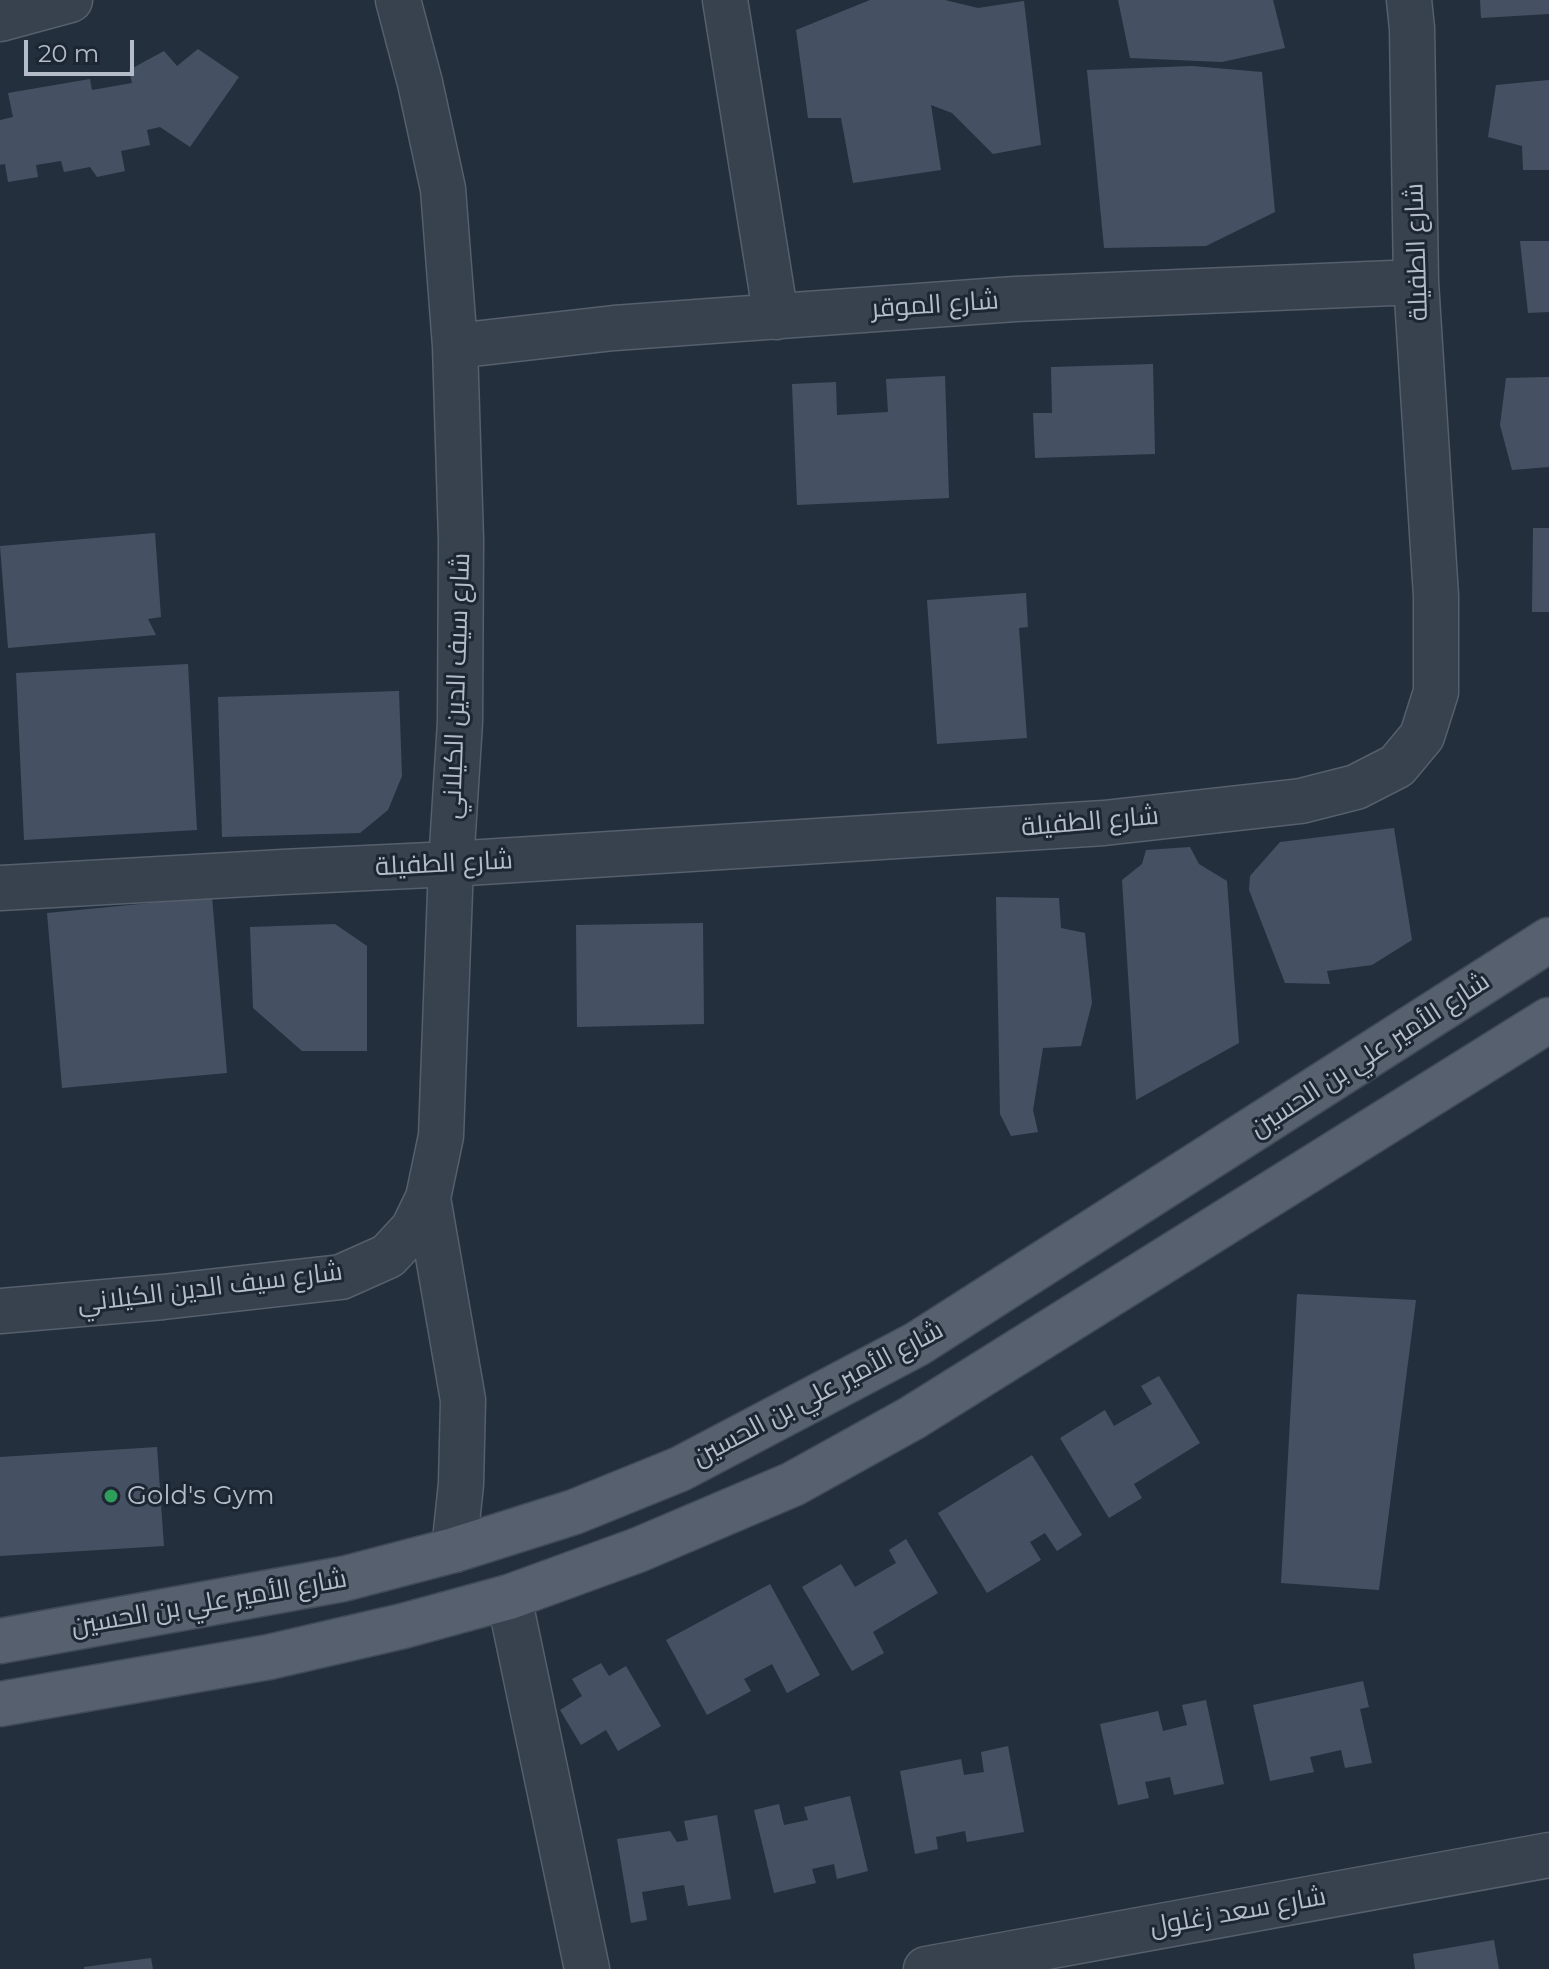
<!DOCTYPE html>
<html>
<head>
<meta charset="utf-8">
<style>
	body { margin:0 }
	#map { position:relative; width:1549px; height:1969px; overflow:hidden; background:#242f3e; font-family:Montserrat,sans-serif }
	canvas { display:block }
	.scale { position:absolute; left:24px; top:40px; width:110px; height:36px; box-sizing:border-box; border:4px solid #b4bcc9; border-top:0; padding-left:10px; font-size:24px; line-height:28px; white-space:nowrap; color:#b4bcc9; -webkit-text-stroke:6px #1d2633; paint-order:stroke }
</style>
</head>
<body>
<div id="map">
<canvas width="1549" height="1969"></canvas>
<div class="scale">20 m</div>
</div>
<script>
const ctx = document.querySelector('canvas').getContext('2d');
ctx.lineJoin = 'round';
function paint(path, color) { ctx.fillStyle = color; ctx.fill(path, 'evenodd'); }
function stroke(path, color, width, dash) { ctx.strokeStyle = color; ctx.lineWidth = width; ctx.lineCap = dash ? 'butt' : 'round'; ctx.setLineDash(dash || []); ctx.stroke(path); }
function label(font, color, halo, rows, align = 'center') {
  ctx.font = font + ' Montserrat,Cairo,sans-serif'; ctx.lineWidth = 6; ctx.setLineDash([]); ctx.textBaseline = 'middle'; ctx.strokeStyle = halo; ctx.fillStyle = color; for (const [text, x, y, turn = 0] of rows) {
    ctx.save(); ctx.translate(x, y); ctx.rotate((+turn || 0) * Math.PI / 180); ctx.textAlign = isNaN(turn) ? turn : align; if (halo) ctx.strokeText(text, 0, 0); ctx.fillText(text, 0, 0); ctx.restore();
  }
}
const building = new Path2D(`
	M870 0H945L978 8 1024 1 1041 145 993 154 952 113 931 105 941 170 853 183 841 118H808L796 30Z
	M1118 0H1273L1285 48 1222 62 1130 58Z
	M1480 0H1549V14L1481 18Z
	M198 49 239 77 190 147 160 127 147 130 150 145 121 151 125 171 97 177 90 167 64 172 61 161 36 165 38 177 8 182 5 164 0 165V120L13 117 8 93 90 79 92 90 132 83 129 70 164 51 177 66Z
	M1192 66 1262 72 1275 212 1206 246 1104 248 1087 70Z
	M1549 80V170H1523L1522 146 1488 137 1496 85Z
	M1520 241H1549V312L1528 313Z
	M1153 364 1155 454 1035 458 1033 413H1052L1051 367Z
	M945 376 949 498 797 505 792 384 836 382 837 415 888 412 886 379Z
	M1549 377V467L1512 470 1500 425 1506 378Z
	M1533 528H1549V612H1532Z
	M155 533 161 617 148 619 156 635 8 648 0 546Z
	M1026 593 1028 627 1019 628 1027 738 937 744 927 600Z
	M188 664 197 830 24 840 16 673Z
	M399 691 402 776 388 810 360 833 222 837 218 697Z
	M1394 828 1412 940 1372 965 1327 971 1330 984 1285 983 1249 890 1250 876 1280 842Z
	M1190 847 1199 864 1227 881 1239 1043 1136 1100 1122 880 1142 864 1146 850Z
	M212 897 227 1073 62 1088 47 913Z
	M996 897 1059 898 1061 928 1085 933 1092 1003 1081 1046 1043 1048 1033 1110 1038 1132 1011 1136 1000 1114Z
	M703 923 704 1024 577 1027 576 925Z
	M335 924 367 946V1051H302L253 1008 250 927Z
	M1297 1294 1416 1300 1379 1590 1281 1583Z
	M1159 1376 1200 1443 1134 1484 1142 1498 1109 1518 1060 1438 1105 1410 1114 1426 1152 1404 1141 1386Z
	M157 1447 164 1546 0 1556V1457Z
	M1032 1455 1082 1535 1057 1551 1045 1533 1030 1542 1041 1560 987 1593 938 1513Z
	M906 1539 938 1593 873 1632 884 1653 852 1671 802 1587 841 1564 855 1587 896 1563 889 1550Z
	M770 1584 820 1675 787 1693 772 1664 744 1679 751 1691 707 1715 666 1640Z
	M601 1663 609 1676 626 1666 661 1726 618 1751 606 1730 581 1745 560 1710 582 1696 572 1679Z
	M1363 1681 1369 1707 1360 1709 1372 1763 1345 1768 1341 1750 1310 1757 1314 1772 1270 1781 1253 1705Z
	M1206 1700 1224 1784 1174 1795 1170 1777 1145 1782 1149 1798 1118 1805 1100 1724 1158 1711 1163 1731 1187 1725 1182 1705Z
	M1008 1746 1024 1832 967 1842 965 1831 936 1837 938 1849 915 1854 900 1771 961 1759 964 1775 984 1772 981 1752Z
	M850 1796 868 1871 837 1879 834 1864 812 1869 816 1883 774 1893 754 1810 779 1804 784 1825 808 1820 804 1807Z
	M717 1815 731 1899 688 1906 684 1885 642 1892 647 1920 631 1923 617 1839 670 1831 677 1842 688 1840 684 1821Z
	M1494 1940 1499 1969H1415L1413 1954Z
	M151 1958 153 1969H84V1967Z`);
const minor = new Path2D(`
	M725 0 776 317
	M0 19 70 0
	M455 346 614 328 1015 299 1416 282
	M0 888 283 872 451 864 1104 823 1301 801 1356 787 1397 766 1422 736 1436 692V596L1416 282 1412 28 1409 0
	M428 1198 463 1400 461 1484 454 1550
	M0 1311 163 1297 341 1277 388 1256 413 1229 428 1198 441 1136 451 864 460 722 461 540 455 346 443 189 420 83 398 0
	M509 1597 587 1969
	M926 1969 1549 1855`);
const major = new Path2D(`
	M0 1641 343 1579 454 1550 574 1512 680 1469 917 1344 1549 940
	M0 1704 269 1657 403 1626 509 1597 638 1550 793 1484 912 1418 1549 1020`);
const markers = [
	[111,1496,8,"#2e9e5b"]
];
const streetNames = [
	["شارع الطفيلة",1417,252,-92],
	["شارع الموقر",935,305,-4],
	["شارع سيف الدين الكيلاني",457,686,-88],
	["شارع الطفيلة",1090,822,-5],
	["شارع الطفيلة",444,864,-3],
	["شارع الأمير علي بن الحسين",1370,1055,-33],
	["شارع سيف الدين الكيلاني",210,1288,-7],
	["شارع الأمير علي بن الحسين",818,1394,-28],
	["شارع الأمير علي بن الحسين",209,1603,-10],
	["شارع سعد زغلول",1238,1912,-10]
];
const poiNames = [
	["Gold's Gym",127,1496]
];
paint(building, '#455162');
stroke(minor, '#565f6c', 47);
stroke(major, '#414a57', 47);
stroke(minor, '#38414e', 44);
stroke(major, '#56606e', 44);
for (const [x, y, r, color] of markers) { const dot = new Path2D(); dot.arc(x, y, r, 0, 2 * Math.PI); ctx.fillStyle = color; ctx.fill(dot); stroke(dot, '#1d2633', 3); }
label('26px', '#b4bcc9', '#1d2633', streetNames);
label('26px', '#b4bcc9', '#1d2633', poiNames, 'left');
</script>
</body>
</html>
